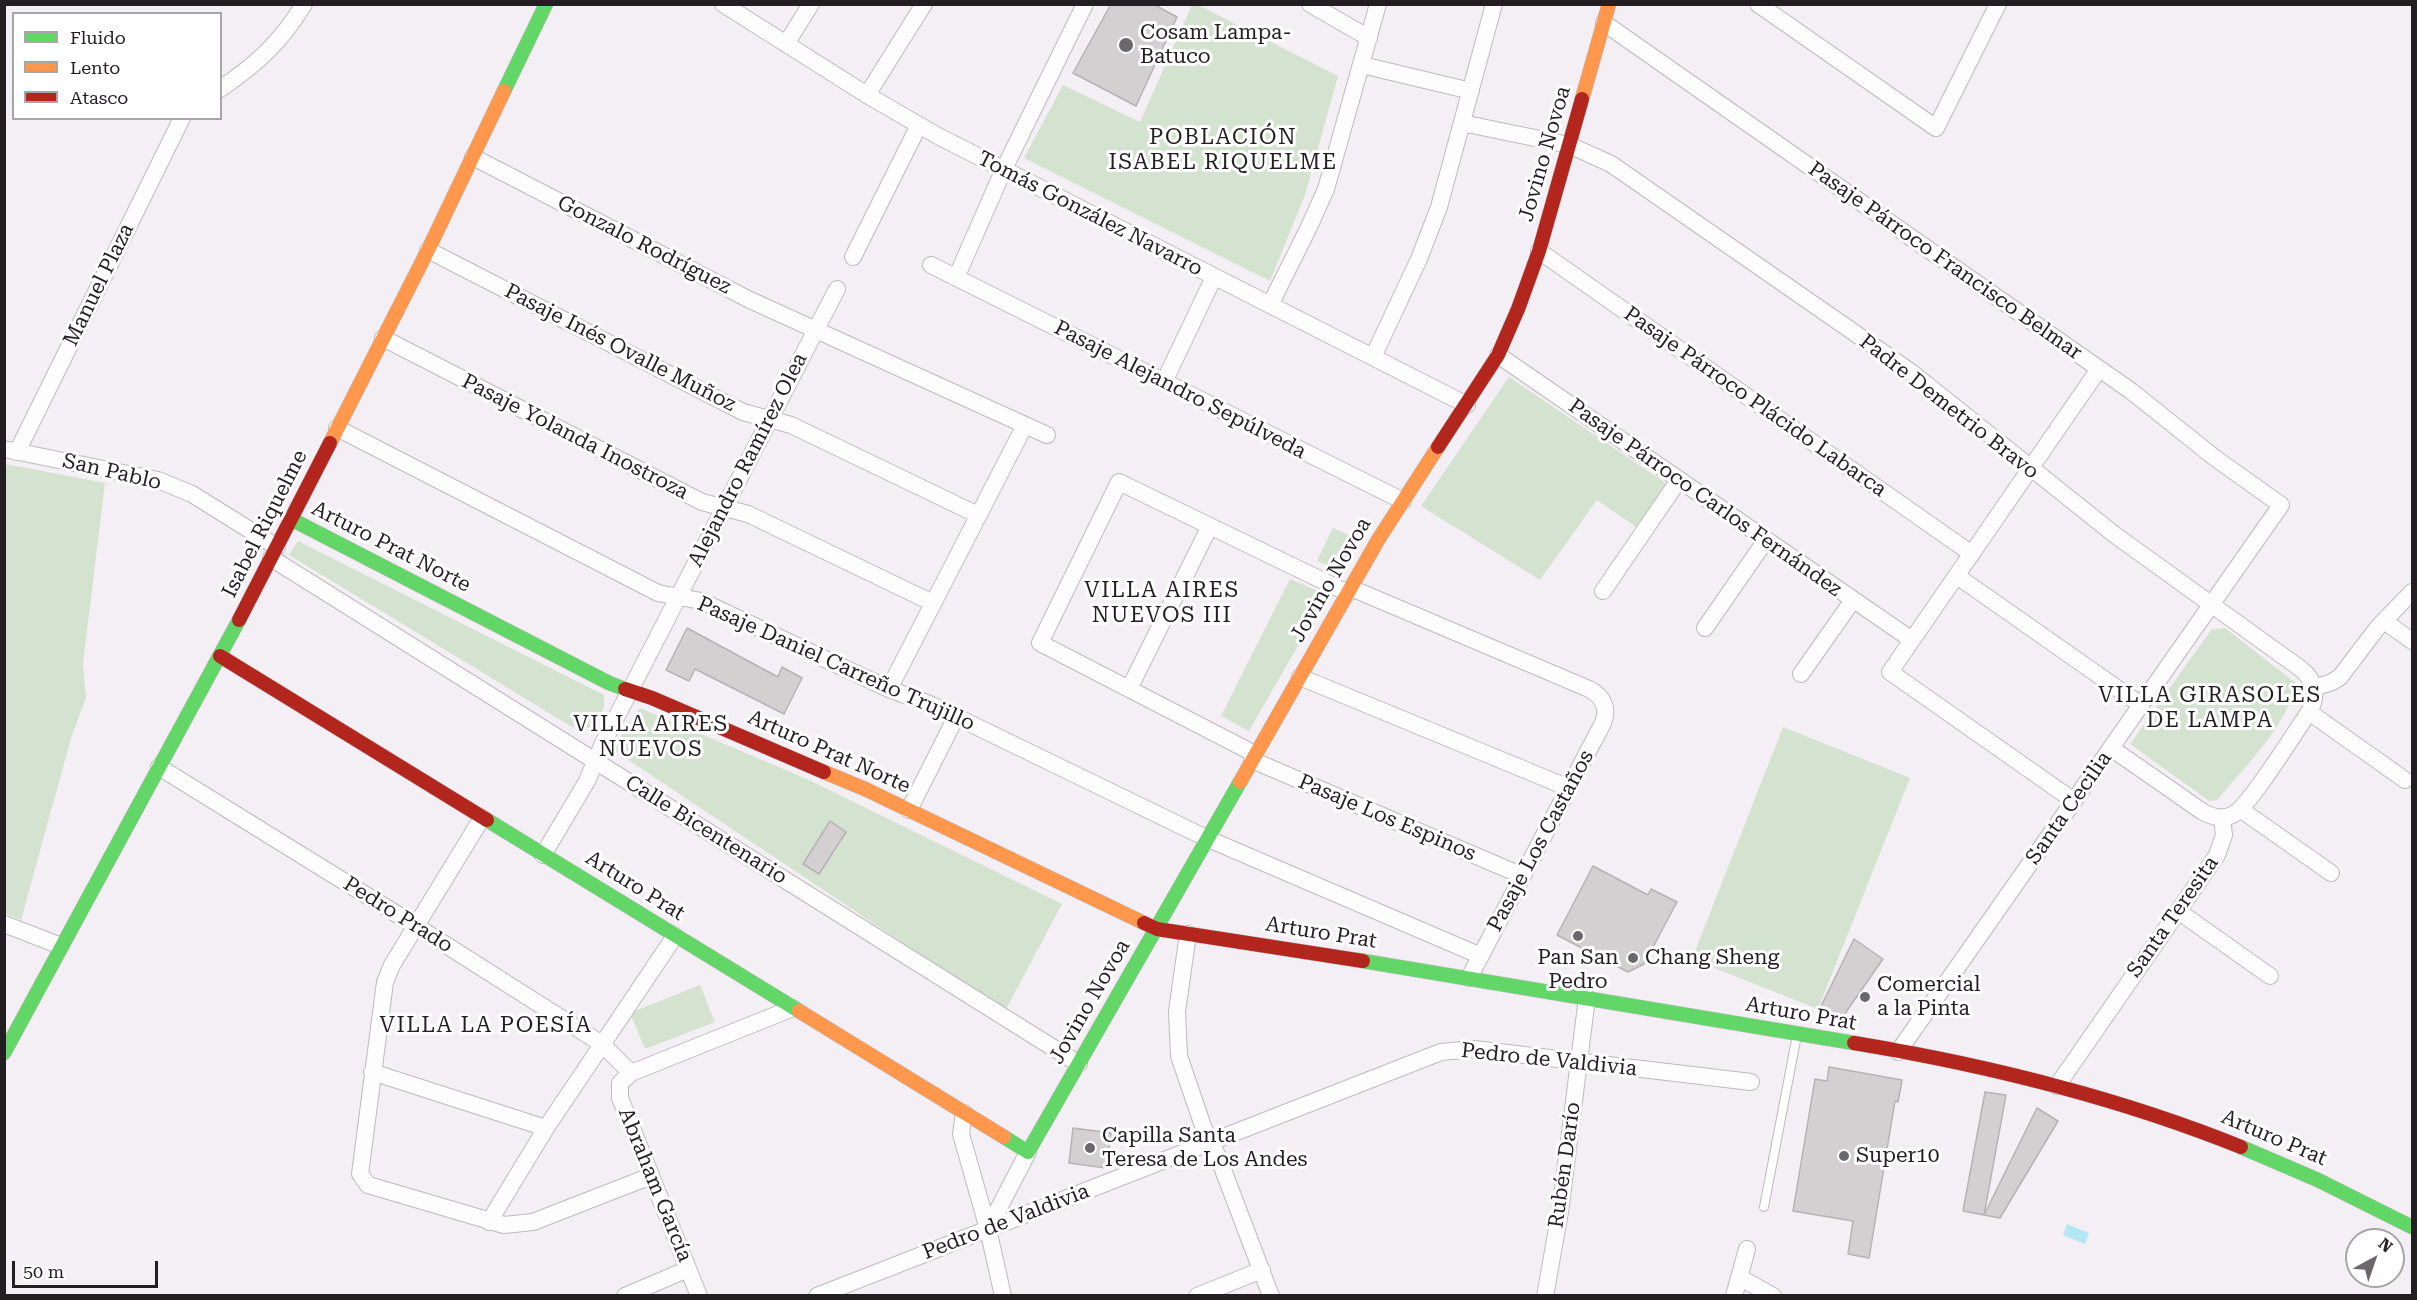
<!DOCTYPE html>
<html>
<head>
<meta charset="utf-8">
<style>
	body { margin:0 }
	#map { position:relative; width:2417px; height:1300px; overflow:hidden; background:#f4eff4; font-family:"Roboto Serif",serif }
	canvas { display:block }
	.frame { position:absolute; inset:0; border:6px solid #221e22; pointer-events:none }
	.legend { position:absolute; left:12px; top:12px; width:210px; height:108px; box-sizing:border-box; background:#fff; border:2px solid #a7a5a7; margin:0; padding:8px 10px; list-style:none; font-size:18px; color:#221e22 }
	.legend li { display:flex; align-items:center; gap:12px; height:30px }
	.legend b { width:30px; border:2px solid #a7a5a7 }
	.north { position:absolute; left:2345px; top:1228px; width:60px; height:60px; box-sizing:border-box; background:#fff; border:2px solid #a7a5a7; border-radius:50%; rotate:40deg; font-size:16px; font-weight:700; line-height:24px; text-align:center; color:#221e22 }
	.north::after { content:''; display:block; margin:auto; width:21px; height:27px; background:#6c676c; clip-path:polygon(50% 0,100% 100%,50% 72%,0 100%) }
	.scale { position:absolute; left:12px; top:1261px; width:146px; height:27px; box-sizing:border-box; border:3px solid #221e22; border-top:0; padding-left:8px; font-size:18px; line-height:21px; white-space:nowrap; color:#221e22; -webkit-text-stroke:4px #fff; paint-order:stroke }
</style>
</head>
<body>
<div id="map">
<canvas width="2417" height="1300"></canvas>
<div class="frame"></div>
<ul class="legend">
<li><b style="height:8px;background:#63d668"></b>Fluido</li>
<li><b style="height:8px;background:#ff974d"></b>Lento</li>
<li><b style="height:8px;background:#b3261e"></b>Atasco</li>
</ul>
<div class="north">N</div>
<div class="scale">50 m</div>
</div>
<script>
const ctx = document.querySelector('canvas').getContext('2d');
ctx.lineJoin = 'round';
function paint(path, color) { ctx.fillStyle = color; ctx.fill(path, 'evenodd'); }
function stroke(path, color, width, dash) { ctx.strokeStyle = color; ctx.lineWidth = width; ctx.lineCap = dash ? 'butt' : 'round'; ctx.setLineDash(dash || []); ctx.stroke(path); }
function label(font, color, halo, rows, align = 'center') {
  ctx.font = font + ' "Roboto Serif",serif'; ctx.lineWidth = 6; ctx.setLineDash([]); ctx.textBaseline = 'middle'; ctx.strokeStyle = halo; ctx.fillStyle = color; for (const [text, x, y, turn = 0] of rows) {
    ctx.save(); ctx.translate(x, y); ctx.rotate((+turn || 0) * Math.PI / 180); ctx.textAlign = isNaN(turn) ? turn : align; if (halo) ctx.strokeText(text, 0, 0); ctx.fillText(text, 0, 0); ctx.restore();
  }
}
const green = new Path2D(`
	M1192 5H1198L1338 76 1305 195 1270 281 1024 158 1063 85 1140 122Z
	M1509 377 1667 484 1636 527 1597 500 1540 580 1421 506Z
	M5 464 105 483 83 664 86 697 71 738 21 920 4 913Z
	M1333 528 1357 539 1342 572 1317 561Z
	M298 541 604 695V708L591 728 572 727 289 555Z
	M1290 579 1327 595 1249 731 1221 716Z
	M2225 628 2297 684C2285 727 2246 766 2217 800L2209 801 2130 744 2211 630Z
	M640 708 809 780 1062 904 1005 1011 615 751 620 737Z
	M1783 727 1910 778 1818 1009 1692 959Z
	M700 985 715 1022 645 1049 630 1013Z`);
const water = new Path2D(`
	M2067 1224 2089 1233 2085 1244 2063 1235Z`);
const building = new Path2D(`
	M1111 4H1153L1177 17 1136 106 1073 73Z
	M687 628 778 677 782 667 802 678 784 714 695 669 689 681 666 670Z
	M830 821 846 832 819 874 803 864Z
	M1593 866 1648 895 1651 889 1677 902 1644 964 1628 972 1557 935Z
	M1854 939 1883 959 1844 1015 1819 1010Z
	M1829 1067 1902 1080 1898 1102 1895 1101 1869 1258 1848 1254 1853 1221 1793 1211 1815 1079 1827 1081Z
	M1985 1092 2006 1095 1984 1215 1963 1211Z
	M2037 1108 2058 1121 2000 1218 1984 1215Z
	M1073 1128 1111 1133 1106 1168 1069 1163Z`);
const lane = new Path2D(`
	M1764 1207 1797 1035`);
const street = new Path2D(`
	M723 4 867 95 938 136 1467 405
	M1310 4 1369 38
	M1758 4 1936 128 1998 4
	M1604 23 2131 391 2215 458 2281 505 1898 1052
	M786 44 811 4
	M1362 65 1471 91
	M220 89C257 64 281 42 304 4
	M867 95 924 4
	M1462 123 1569 145 1611 164 1911 372 2115 535 2301 669C2316 681 2318 696 2309 712 2295 732 2251 804 2234 814 2224 820 2212 817 2203 812L2111 748
	M473 157 750 300 1047 435
	M428 250 743 412 791 425 978 515
	M1539 251 1972 554
	M853 257 919 125
	M931 265 1403 501
	M956 278 1003 171 1085 4
	M1270 305 1308 229 1326 189 1378 4
	M383 338 702 502 748 514 933 603
	M1498 355 1912 640
	M1373 357 1419 259 1439 207 1494 4
	M1164 382 1214 277
	M337 428 658 593 701 601 889 689 932 705 1206 838 1481 956
	M4 449 158 480 192 494 277 547
	M17 452 182 118
	M271 558 1079 1064
	M1957 576 2141 705
	M1351 588 1589 689C1603 696 1609 708 1603 723L1469 978
	M1603 591 1679 480
	M2384 621 2412 641
	M1705 628 1766 540
	M1801 674 1853 600
	M1300 677 1569 788
	M2314 688 2332 682 2340 677 2378 627 2412 592
	M889 689 1025 425
	M1129 689 1210 526
	M2309 712 2405 780
	M1255 754 1040 643 1119 482 1348 593
	M1252 760 1523 876
	M159 767 416 926 602 1044 631 1073
	M2074 801 1890 672 2099 369
	M2240 809 2331 873
	M909 810 956 717
	M482 818 392 965 385 982 360 1174 368 1185 375 1187 504 1225 533 1222 651 1176
	M543 855 587 781 604 741 837 289
	M2178 911 2270 976
	M4 924 61 946
	M1188 934 1177 1011 1179 1056 1204 1129 1219 1159 1271 1296
	M372 1072 546 1128
	M2057 1086 2217 855 2224 835 2222 818
	M964 1113 961 1134 988 1229 1003 1296
	M489 1222 546 1128 675 936
	M988 1229 1028 1152
	M1739 1277 1773 1296
	M625 1296 688 1269
	M699 1296 620 1098V1083L631 1073 793 1008
	M817 1296 1441 1052 1474 1049 1751 1082
	M1197 1296 1262 1270
	M1545 1296 1560 1212 1587 998
	M1734 1296 1747 1249`);
const fast = new Path2D(`
	M504 91 546 4
	M291 519 609 683 625 689
	M487 820 799 1011
	M1363 961 1854 1043
	M4 1053 239 620
	M1004 1137 1028 1152 1240 782
	M2241 1147 2318 1180 2412 1227`);
const slow = new Path2D(`
	M1582 99 1609 4
	M330 443 428 250 504 91
	M824 772 865 789 1144 923
	M1240 782 1378 540 1438 447
	M799 1011 1004 1137`);
const jam = new Path2D(`
	M1438 447 1498 355 1518 309 1539 251 1582 99
	M239 620 330 443
	M220 656 487 820
	M625 689 652 698 824 772
	M1144 923 1157 929 1363 961
	M1854 1043C1987 1065 2117 1097 2241 1147`);
const markers = [
	[1126,45,8,"#6c676c"],
	[1578,936,6,"#6c676c"],
	[1633,958,6,"#6c676c"],
	[1865,997,6,"#6c676c"],
	[1090,1148,6,"#6c676c"],
	[1844,1156,6,"#6c676c"]
];
const poiNames = [
	["Cosam Lampa-",1140,33],
	["Batuco",1140,57],
	["Pan San",1578,958,"center"],
	["Pedro",1578,982,"center"],
	["Chang Sheng",1645,958],
	["Comercial",1877,985],
	["a la Pinta",1877,1009],
	["Capilla Santa",1102,1136],
	["Teresa de Los Andes",1102,1160],
	["Super10",1856,1156]
];
const streetNames = [
	["Jovino Novoa",1545,154,-74],
	["Tomás González Navarro",1090,214,27],
	["Gonzalo Rodríguez",644,245,27],
	["Pasaje Párroco Francisco Belmar",1945,261,35],
	["Manuel Plaza",99,285,-64],
	["Pasaje Inés Ovalle Muñoz",620,348,27],
	["Pasaje Alejandro Sepúlveda",1180,390,27],
	["Pasaje Párroco Plácido Labarca",1755,402,35],
	["Padre Demetrio Bravo",1949,407,38],
	["Pasaje Yolanda Inostroza",575,437,27],
	["Alejandro Ramírez Olea",748,460,-63],
	["San Pablo",112,472,13],
	["Pasaje Párroco Carlos Fernández",1705,498,35],
	["Isabel Riquelme",265,524,-63],
	["Arturo Prat Norte",391,547,27],
	["Jovino Novoa",1331,580,-60],
	["Pasaje Daniel Carreño Trujillo",836,664,24],
	["Arturo Prat Norte",829,752,24],
	["Santa Cecilia",2069,808,-55],
	["Pasaje Los Espinos",1387,818,23],
	["Calle Bicentenario",706,830,32],
	["Pasaje Los Castaños",1541,841,-62],
	["Arturo Prat",635,886,32],
	["Pedro Prado",398,915,32],
	["Santa Teresita",2173,917,-55],
	["Arturo Prat",1321,933,9],
	["Jovino Novoa",1090,1002,-60],
	["Arturo Prat",1801,1014,10],
	["Pedro de Valdivia",1549,1060,6],
	["Arturo Prat",2274,1138,23],
	["Rubén Darío",1565,1165,-82],
	["Abraham García",655,1185,68],
	["Pedro de Valdivia",1006,1222,-21]
];
const neighbourhoodNames = [
	["POBLACIÓN",1223,138],
	["ISABEL RIQUELME",1223,163],
	["VILLA AIRES",1162,591],
	["NUEVOS III",1162,616],
	["VILLA GIRASOLES",2210,696],
	["DE LAMPA",2210,721],
	["VILLA AIRES",651,725],
	["NUEVOS",651,750],
	["VILLA LA POESÍA",486,1026]
];
paint(green, '#d3e3cf');
paint(water, '#b4e7f3');
paint(building, '#d4cfd0');
stroke(building, '#b7b2b4', 1.5);
stroke(lane, '#bebabe', 10);
stroke(street, '#bebabe', 18);
stroke(fast, '#bebabe', 15);
stroke(slow, '#bebabe', 15);
stroke(jam, '#bebabe', 15);
stroke(lane, '#fdfdfd', 8);
stroke(street, '#fdfdfd', 16);
stroke(fast, '#63d668', 14);
stroke(slow, '#ff974d', 14);
stroke(jam, '#b3261e', 14);
for (const [x, y, r, color] of markers) { const dot = new Path2D(); dot.arc(x, y, r, 0, 2 * Math.PI); ctx.fillStyle = color; ctx.fill(dot); stroke(dot, '#fff', 2); }
label('21px', '#221e22', '#fff', poiNames, 'left');
label('21px', '#221e22', '#fff', streetNames);
ctx.letterSpacing = '1.5px';
label('22px', '#221e22', '#fff', neighbourhoodNames);
ctx.letterSpacing = '0px';
</script>
</body>
</html>
